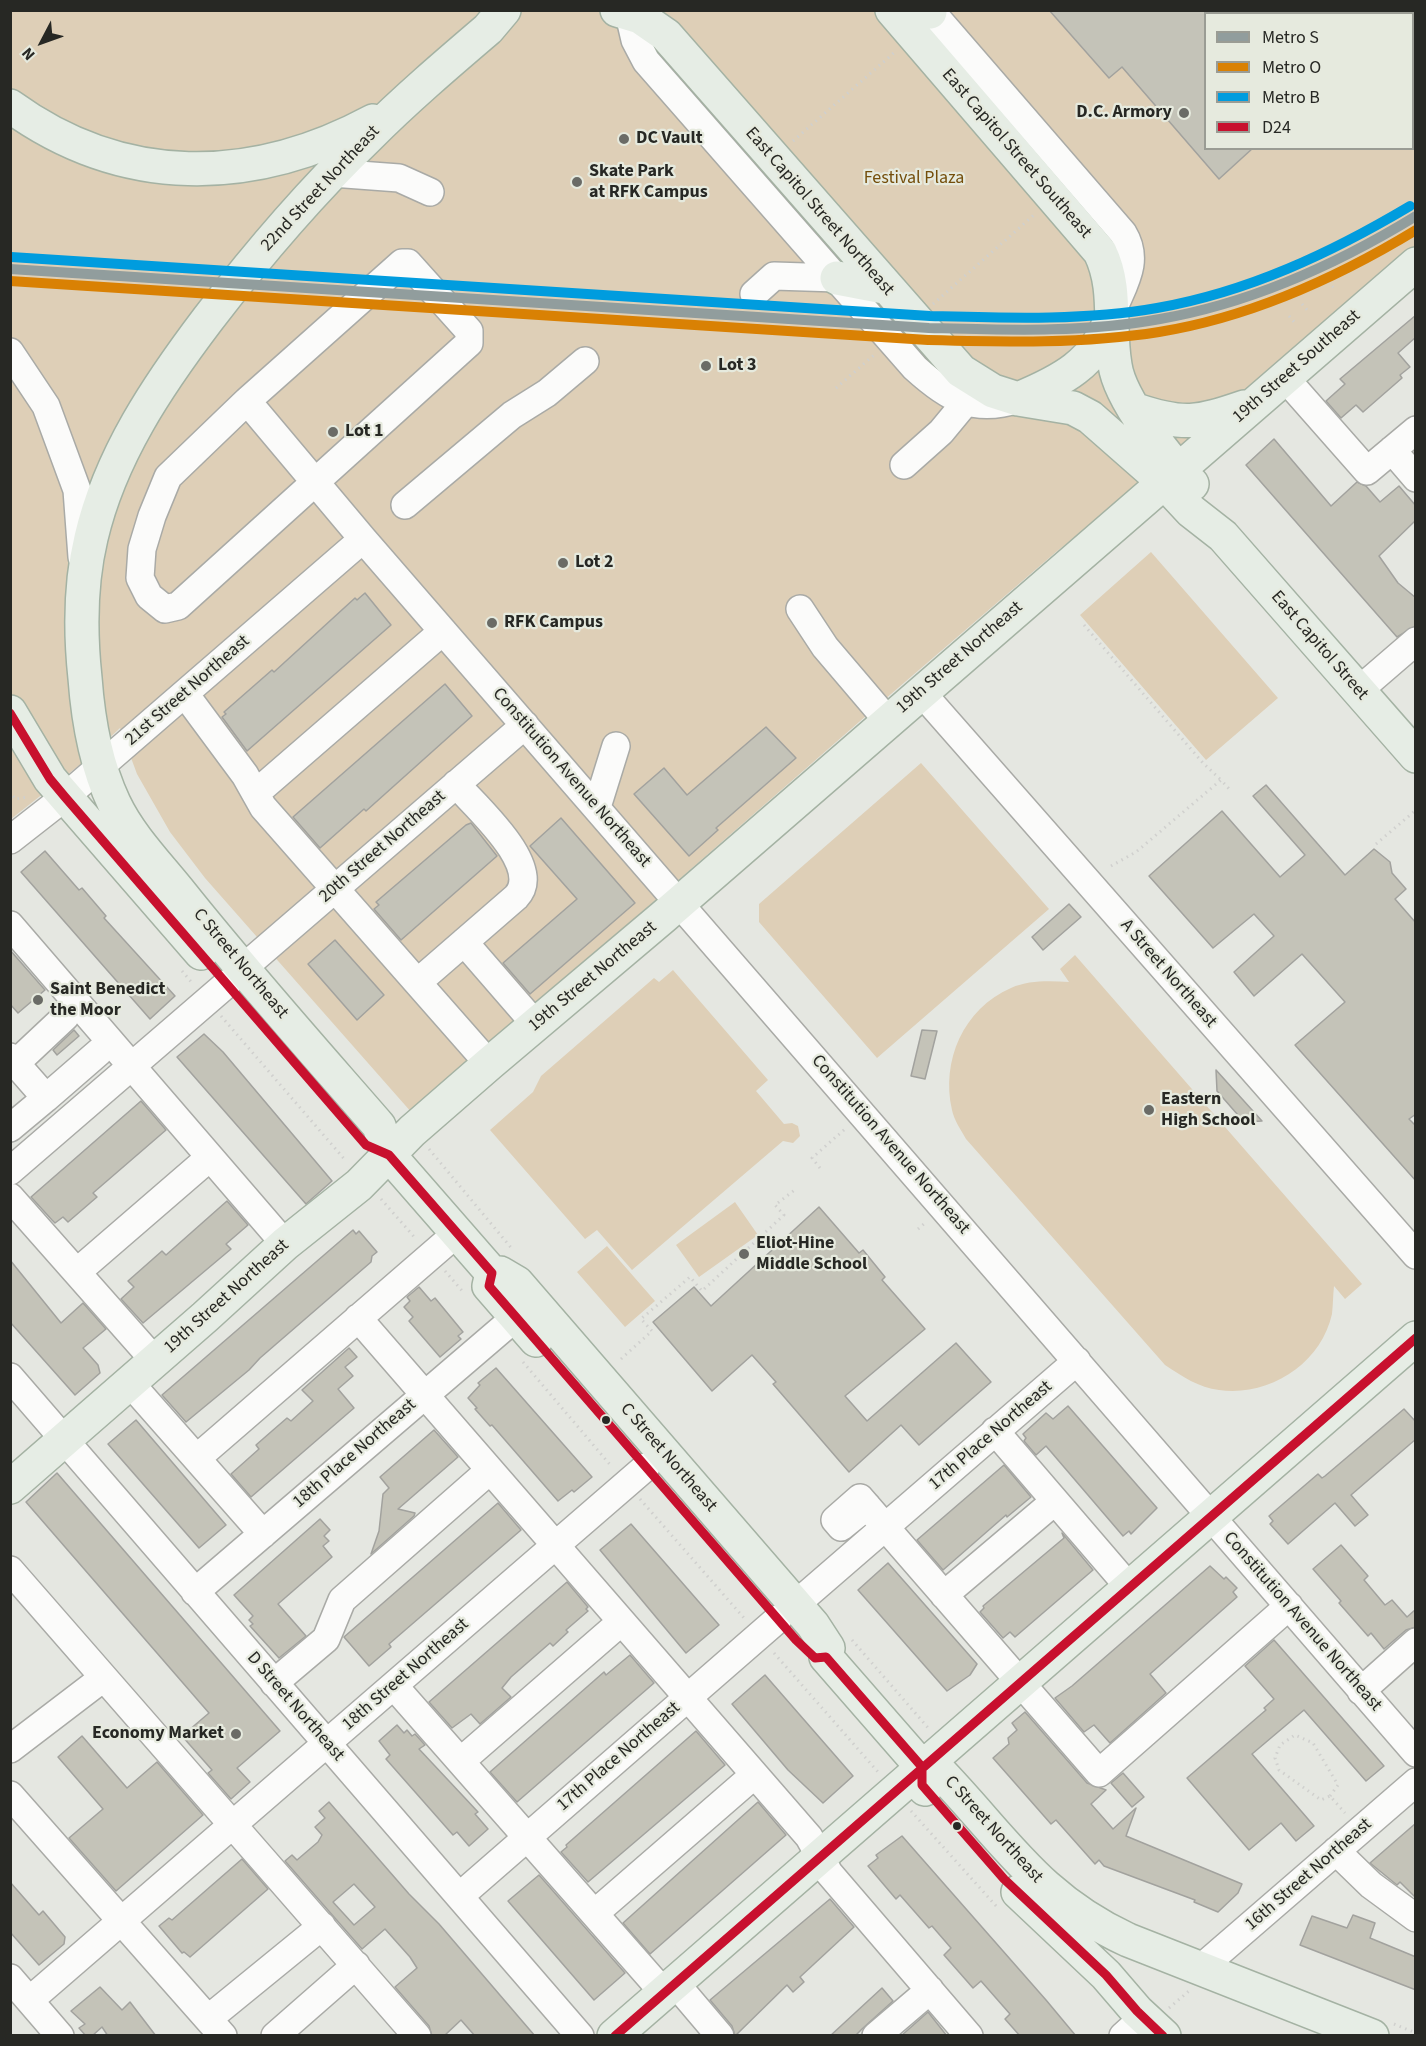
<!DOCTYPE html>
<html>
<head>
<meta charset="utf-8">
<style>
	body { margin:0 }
	#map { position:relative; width:1426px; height:2046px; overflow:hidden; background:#e5e7e1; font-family:"Source Sans 3",sans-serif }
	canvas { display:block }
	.frame { position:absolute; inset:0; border:12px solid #272824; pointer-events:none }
	.legend { position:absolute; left:1204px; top:12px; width:210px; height:138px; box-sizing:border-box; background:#e6eade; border:2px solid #9a9c94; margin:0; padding:8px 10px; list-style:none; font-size:18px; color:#272824 }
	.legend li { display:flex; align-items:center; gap:12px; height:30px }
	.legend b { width:30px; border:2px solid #9a9c94 }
	.north { position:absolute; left:12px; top:12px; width:60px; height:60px; -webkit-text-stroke:4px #e6eade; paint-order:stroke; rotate:229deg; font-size:16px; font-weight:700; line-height:24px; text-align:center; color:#272824 }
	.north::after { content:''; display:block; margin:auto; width:21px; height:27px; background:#272824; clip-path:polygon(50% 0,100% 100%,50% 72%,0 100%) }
</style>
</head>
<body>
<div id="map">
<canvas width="1426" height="2046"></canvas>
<div class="frame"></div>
<ul class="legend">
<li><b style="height:8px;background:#919d9d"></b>Metro S</li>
<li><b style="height:8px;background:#d98104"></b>Metro O</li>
<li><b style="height:8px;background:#009cde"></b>Metro B</li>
<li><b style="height:8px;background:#c8102e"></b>D24</li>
</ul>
<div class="north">N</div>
</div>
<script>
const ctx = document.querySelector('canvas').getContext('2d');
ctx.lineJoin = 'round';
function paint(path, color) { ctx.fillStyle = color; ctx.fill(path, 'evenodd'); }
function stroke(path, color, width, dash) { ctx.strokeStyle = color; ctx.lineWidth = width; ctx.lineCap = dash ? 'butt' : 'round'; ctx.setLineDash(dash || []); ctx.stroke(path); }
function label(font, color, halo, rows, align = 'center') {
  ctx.font = font + ' "Source Sans 3",sans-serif'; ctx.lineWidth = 4.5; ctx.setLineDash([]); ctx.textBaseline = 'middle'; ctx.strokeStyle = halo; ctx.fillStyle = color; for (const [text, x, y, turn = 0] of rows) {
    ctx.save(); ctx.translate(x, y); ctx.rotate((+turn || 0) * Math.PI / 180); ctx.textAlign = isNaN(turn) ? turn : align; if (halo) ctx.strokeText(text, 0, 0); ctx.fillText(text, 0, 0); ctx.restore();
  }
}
const green = new Path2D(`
	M10 11H1415V246L1163 466 1056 552 891 694 412 1113 205 878 170 832 137 774 120 728 86 760 11 819ZM1206 14H1412V148H1206Z
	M1151 552 1278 698 1206 760 1080 615Z
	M921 763 1049 909 877 1058 759 922V904Z
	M1075 955 1362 1284 1345 1299 1334 1286C1333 1295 1333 1305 1332 1314 1321 1364 1269 1397 1219 1390 1199 1388 1182 1376 1165 1365L966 1139C961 1130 954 1120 952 1110 941 1061 963 1009 1011 988 1029 980 1049 981 1069 982L1060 969Z
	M673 970 768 1080 756 1091 784 1124 792 1123 798 1126 800 1136 793 1143 783 1141 632 1270 597 1230 585 1239 490 1130 533 1092 541 1076 654 978 659 982Z
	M735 1202 758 1235 699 1277 676 1245Z
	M607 1246 655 1301 625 1327 577 1272Z`);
const building = new Path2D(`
	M1049 10H1206V148H1253L1219 179 1122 67 1109 78Z
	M1416 315V337L1398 353 1410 367 1400 375 1402 378 1363 412 1356 405 1341 418 1326 401 1345 384 1340 379Z
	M1274 439 1331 506 1357 482 1366 486 1380 502 1399 486 1416 506V520L1379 556 1398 583 1416 598V626L1397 637 1246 465Z
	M365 593 391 625 247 751 222 717 226 714 224 712 272 670 274 672 355 598 357 600Z
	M445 684 472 716 366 811 364 809 320 848 293 817Z
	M766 727 796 758 716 828 718 830 689 856 634 794 664 768 687 795Z
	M1266 785 1345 875 1374 849 1390 862 1392 873 1406 889 1395 899 1416 923V1114L1409 1119 1416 1126V1181L1295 1045 1345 1002 1302 954 1254 996 1234 972 1274 936 1254 914 1213 948 1149 876 1222 811 1280 877 1305 855 1253 796Z
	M561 818 635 903 530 994 503 963 577 899 530 846Z
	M471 823 497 856 401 940 374 909 379 905 376 902 466 825Z
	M45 851 79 890 82 888 106 916 104 918 175 996 150 1019 21 872Z
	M1069 904 1081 917 1043 950 1032 937Z
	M335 940 384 995 357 1020 308 964Z
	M10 950 45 990 18 1013 10 1004Z
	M74 1030 79 1036 57 1055 53 1050Z
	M922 1030 937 1031 925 1079 911 1076Z
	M204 1034 223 1052 332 1181 306 1204 177 1057Z
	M1216 1070 1262 1121 1244 1122 1217 1091Z
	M141 1101 166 1130 93 1193 97 1197 68 1222 63 1217 55 1223 52 1220 31 1197Z
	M227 1201 248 1225 226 1244 231 1249 143 1323 121 1299 134 1287 128 1281 162 1251 166 1255Z
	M819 1207 859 1253 863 1250 885 1277 882 1280 925 1329 845 1396 867 1421 956 1343 991 1382 919 1445 901 1425 849 1472 773 1384 776 1382 752 1355 712 1391 653 1322 694 1287 711 1306Z
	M353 1230 356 1234 359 1231 377 1252 372 1256 371 1262 260 1358 249 1370 186 1422 162 1395Z
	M10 1260 61 1323 83 1303 106 1329 83 1348 98 1365 100 1373 75 1395 10 1322Z
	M419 1287 431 1301 435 1298 463 1332 458 1336 461 1339 440 1357 409 1321 413 1317 404 1307 410 1301 407 1297Z
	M349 1348 357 1357 345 1367 353 1376 338 1389 354 1408 251 1497 231 1474 259 1449 256 1445 272 1431 287 1418 291 1421 313 1401 302 1390Z
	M496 1368 592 1477 574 1492 572 1490 558 1501 492 1425 490 1426 475 1409 477 1408 468 1398 480 1385 478 1383Z
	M1068 1406 1157 1508 1131 1534 1129 1531 1123 1536 1046 1446 1036 1455 1024 1441 1026 1438 1023 1434 1046 1413 1053 1419Z
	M1404 1409 1416 1422V1439L1351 1495 1368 1515 1355 1526 1335 1503 1288 1544 1270 1524 1273 1521 1269 1516 1318 1474 1322 1478 1325 1476Z
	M136 1420 226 1525 199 1548 108 1444Z
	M434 1430 458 1457 398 1509 415 1513 414 1516 371 1554 379 1531 383 1494 389 1488 380 1477Z
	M1004 1465 1031 1497 1007 1517 1006 1515 943 1570 917 1540Z
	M57 1473 280 1731 237 1768 250 1782 231 1799 208 1773 212 1770 182 1736 209 1713 26 1502Z
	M498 1503 521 1530 389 1644 391 1647 369 1666 344 1637Z
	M320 1519 330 1530 324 1536 329 1541 323 1546 332 1557 278 1604 306 1636 279 1658 250 1626 253 1624 249 1620 253 1616 234 1595Z
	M631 1524 719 1625 686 1653 600 1550Z
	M1062 1533 1093 1570 1015 1637 1010 1632 1003 1638 980 1612 984 1608 983 1606 1064 1538Z
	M1341 1545 1368 1576 1364 1580 1385 1605 1392 1600 1407 1617 1416 1609V1627L1406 1630 1384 1649 1371 1633 1368 1636 1339 1603 1341 1601 1313 1569Z
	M888 1563 977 1664 970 1675 947 1691 858 1590Z
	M1210 1566 1224 1579 1226 1577 1237 1588 1233 1592 1237 1597 1150 1674 1166 1693 1110 1743 1094 1725 1084 1732 1055 1698 1072 1686Z
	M567 1582 588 1607 586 1609 588 1611 566 1630 568 1632 553 1646 550 1643 511 1677 502 1688 511 1697 480 1724 471 1714 452 1728 429 1702Z
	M1274 1640 1384 1766 1366 1781 1304 1710 1252 1754 1314 1826 1296 1841 1281 1823 1249 1850 1187 1778 1266 1710 1264 1708 1274 1699 1245 1666Z
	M630 1655 654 1683 517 1802 490 1772 604 1672 606 1675Z
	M765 1675 853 1776 823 1803 788 1770 732 1704Z
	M1025 1712 1087 1783 1106 1790 1091 1804 1113 1829 1136 1808 1126 1836 1242 1884 1238 1893 1218 1912 1194 1902 1195 1900 1104 1866 1099 1860 1095 1864 1056 1820 1051 1824 993 1758 1009 1744 1008 1738 1017 1730 1012 1723Z
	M397 1725 404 1733 407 1730 412 1736 415 1734 425 1745 419 1749 478 1812 475 1814 488 1829 469 1846 457 1832 453 1835 386 1759 390 1755 379 1741Z
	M696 1731 725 1765 588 1882 561 1852 567 1847 566 1845Z
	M82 1736 127 1788 157 1762 203 1815 116 1891 69 1838 103 1809 58 1757Z
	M1123 1773 1144 1797 1132 1807 1111 1783Z
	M329 1802 409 1894 439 1924 535 2036H475L461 2020 444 2036H432L429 2026 395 1987 417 1968 410 1957 385 1929 362 1949 285 1861 292 1855 297 1860 318 1842 322 1835 315 1827 325 1818 319 1811ZM354 1884 375 1907 354 1925 333 1902Z
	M758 1802 786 1835 650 1954 623 1923Z
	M1416 1823V1898L1400 1882 1397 1885 1370 1863Z
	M902 1836 1046 2000 1076 2036H1020L1005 2019 1010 2014 981 1981 973 1988 944 1955 951 1948 932 1926 929 1928 900 1895 896 1899 868 1866 878 1858 876 1855Z
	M242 1859 268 1889 190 1957 184 1952 182 1953 159 1926 169 1918 172 1920Z
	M539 1875 625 1973 594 2000 508 1901Z
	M10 1882 39 1915 43 1911 65 1937 64 1944 39 1965 10 1932Z
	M830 1899 854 1927 800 1977 804 1982 793 1992 787 1985 735 2036 732 2026 710 2000Z
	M1353 1915 1375 1923 1370 1938 1416 1957V1990L1300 1945 1312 1916 1347 1928Z
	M100 1987 122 2010 130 2002 156 2036H108L102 2027 92 2036H86L79 2028 85 2024 71 2011Z
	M882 1988 893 2001 862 2029 855 2036H830Z
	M928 2012 947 2036H901Z`);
const path = new Path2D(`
	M793 141 896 51
	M1408 214 1416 220
	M1382 235 1389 244
	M1368 246 1376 255
	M1344 268 1351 277
	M1328 282 1336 290
	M933 304 1034 215
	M1302 304 1309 312
	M1289 316 1296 324
	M836 388 874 355
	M1084 625 1203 763 1221 780
	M10 791 15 799 28 797
	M1376 844 1416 810
	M1111 866 1136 852 1221 780 1231 791
	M182 971 193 984
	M221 1016 346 1161
	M429 1149 513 1250
	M820 1168 812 1158 845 1129
	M381 1199 416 1239
	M918 1229 926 1222
	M445 1271 464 1293
	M621 1359 652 1331 641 1319 690 1277 702 1291 784 1215 775 1205 796 1189
	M523 1362 612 1467
	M640 1499 744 1618
	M852 1640 930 1730
	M774 1653 878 1772
	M1330 1796 1338 1785 1313 1743 1295 1735 1280 1745 1275 1758 1279 1770 1321 1800 1330 1796 1345 1813
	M911 1811 997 1907
	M1169 2008 1189 1991
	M1394 2024 1416 2033`);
const minor = new Path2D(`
	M628 10 635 40 646 61 915 368C948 398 974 414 1018 399
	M930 10 1123 233C1140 261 1124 283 1113 310
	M332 173 399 178 430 192
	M402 263H408L469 331V343L178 606 165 609 149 596 140 578 142 549 152 516 168 477 247 401Z
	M754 294 774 276 837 278
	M10 352 46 406 77 490 82 557
	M1285 378 1367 471 1416 430
	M247 401 363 539 1416 1753
	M1392 450 1416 478
	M904 465 941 432 965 403
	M405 505 512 415 547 393 585 361
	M800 609 825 647 888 721
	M1358 691 1416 641
	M921 692 1416 1255
	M185 694 245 775 263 807 489 1064
	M256 793 443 631
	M597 807 616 746
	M10 840 65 797 363 539
	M10 925 285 1244
	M464 942 536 1025
	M242 969 525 725
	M418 982 516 897C545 867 476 807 456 784
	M10 1057 46 1098 10 1128
	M16 1063 65 1017
	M46 1098 99 1052
	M10 1171 228 983
	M10 1197 155 1361
	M77 1272 209 1158
	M358 1318 809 1837 829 1873 969 2036
	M10 1377 580 2036
	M130 1383 263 1534
	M995 1431 1129 1587
	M197 1458 457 1233
	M867 1506 841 1527 835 1520 860 1498 1099 1773 1289 1606
	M10 1570 417 2036
	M195 1592 516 1317
	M944 1595 1055 1501
	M795 1605 1077 1361
	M274 1683 326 1639 342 1600 489 1471
	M394 1686 664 1993
	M1361 1691 1416 1642
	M10 1749 103 1678
	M461 1761 621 1622
	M10 1795 223 2036
	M1336 1851 1371 1885 1416 1918
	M461 1895 778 1619
	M595 1913 753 1776
	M1201 1968 1416 1782
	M10 1978 60 2036
	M675 1983 720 2036
	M30 2000 646 1467
	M208 2019 322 1926
	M275 2036 356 1965
	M876 2036 930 1990
	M1123 2036 1144 2017`);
const major = new Path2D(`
	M504 10 488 29C447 64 406 99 368 137 310 193 257 255 208 319 158 385 110 456 91 538 80 584 80 631 85 678 88 719 96 765 114 803 130 837 159 866 182 895 245 974 312 1049 379 1126L389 1155 492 1273H500L517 1283 813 1625 828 1648 826 1657
	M617 10 640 17 666 35 961 371 993 391 1018 399 1073 408 1090 417 1164 482 1191 511 1223 536 1416 756
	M892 10 1100 252C1118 289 1108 326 1115 365 1120 400 1167 458 1192 484
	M923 10 930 12
	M10 106C123 188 252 186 373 121
	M837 278 884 287
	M1018 399C1059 382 1098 363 1111 316
	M1136 410C1184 426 1197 423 1244 407
	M10 712 50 779 201 953
	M492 1273 489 1286 536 1340
	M10 1487 205 1317 285 1244 359 1185 412 1131 489 1064 663 917 1416 264
	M826 1657 922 1767V1785L925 1789
	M922 1767 937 1769C1003 1837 1037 1898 1128 1940L1372 2036
	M1018 1892 1106 1975 1137 2011 1164 2036
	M614 2036 1416 1338`);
const bus1 = new Path2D(`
	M10 713 50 779 65 797 366 1145 389 1155 492 1273 489 1286 796 1640 815 1658 826 1657 922 1767V1785L1004 1879 1106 1975 1137 2011 1163 2036
	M615 2036 1416 1338`);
const metro1 = new Path2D(`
	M10 269 929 328C1006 330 1084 333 1160 319 1252 303 1336 265 1416 216`);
const metro2 = new Path2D(`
	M10 281 928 340C1006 342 1083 344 1159 332 1251 317 1337 278 1416 230`);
const metro3 = new Path2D(`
	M11 257 930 316C1005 318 1082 321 1157 308 1248 292 1331 253 1410 206`);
const markers = [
	[1184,113,6,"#6a6b66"],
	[624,139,6,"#6a6b66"],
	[577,182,6,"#6a6b66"],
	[706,366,6,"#6a6b66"],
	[333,432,6,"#6a6b66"],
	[563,563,6,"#6a6b66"],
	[492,623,6,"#6a6b66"],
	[38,1000,6,"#6a6b66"],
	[1149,1110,6,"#6a6b66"],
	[744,1254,6,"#6a6b66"],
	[606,1420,5,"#272824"],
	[236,1734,6,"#6a6b66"],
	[957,1826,5,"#272824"]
];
const poiNames = [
	["D.C. Armory",1172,113,"right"],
	["DC Vault",636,139],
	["Skate Park",589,172],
	["at RFK Campus",589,193],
	["Lot 3",718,366],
	["Lot 1",345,432],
	["Lot 2",575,563],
	["RFK Campus",504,623],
	["Saint Benedict",50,990],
	["the Moor",50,1011],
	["Eastern",1161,1100],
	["High School",1161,1121],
	["Eliot-Hine",756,1244],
	["Middle School",756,1265],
	["Economy Market",224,1734,"right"]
];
const streetNames = [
	["East Capitol Street Southeast",1016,154,49],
	["22nd Street Northeast",321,189,-47],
	["East Capitol Street Northeast",819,212,49],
	["19th Street Southeast",1297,367,-41],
	["East Capitol Street",1319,646,49],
	["19th Street Northeast",960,658,-41],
	["21st Street Northeast",188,691,-41],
	["Constitution Avenue Northeast",571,778,49],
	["20th Street Northeast",383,847,-41],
	["C Street Northeast",240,964,50],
	["A Street Northeast",1168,974,49],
	["19th Street Northeast",593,977,-40],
	["Constitution Avenue Northeast",890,1145,49],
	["19th Street Northeast",227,1297,-42],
	["17th Place Northeast",991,1436,-41],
	["18th Place Northeast",355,1454,-41],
	["C Street Northeast",668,1458,49],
	["Constitution Avenue Northeast",1302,1622,49],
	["18th Street Northeast",406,1675,-41],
	["D Street Northeast",295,1707,49],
	["17th Place Northeast",619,1757,-41],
	["C Street Northeast",993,1830,48],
	["16th Street Northeast",1309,1875,-41]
];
const parkNames = [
	["Festival Plaza",914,179]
];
paint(green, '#decfb7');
paint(building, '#c4c3b8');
stroke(building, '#a2a29e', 1.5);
stroke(minor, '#a9aaa6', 30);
stroke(major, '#a4b2a3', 36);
stroke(path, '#d0d0ce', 3, [1.5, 4.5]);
stroke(minor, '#fbfbfa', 27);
stroke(major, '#e6ede5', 33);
stroke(bus1, '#c8102e', 9);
stroke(metro1, '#919d9d', 10);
stroke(metro2, '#d98104', 10);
stroke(metro3, '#009cde', 10);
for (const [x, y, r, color] of markers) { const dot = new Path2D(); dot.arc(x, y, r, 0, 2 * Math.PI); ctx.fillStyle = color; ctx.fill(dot); stroke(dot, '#e6eade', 2); }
label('bold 18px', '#272824', '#e6eade', poiNames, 'left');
label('18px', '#272824', '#e6eade', streetNames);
label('18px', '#744e0b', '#e6eade', parkNames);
</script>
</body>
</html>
